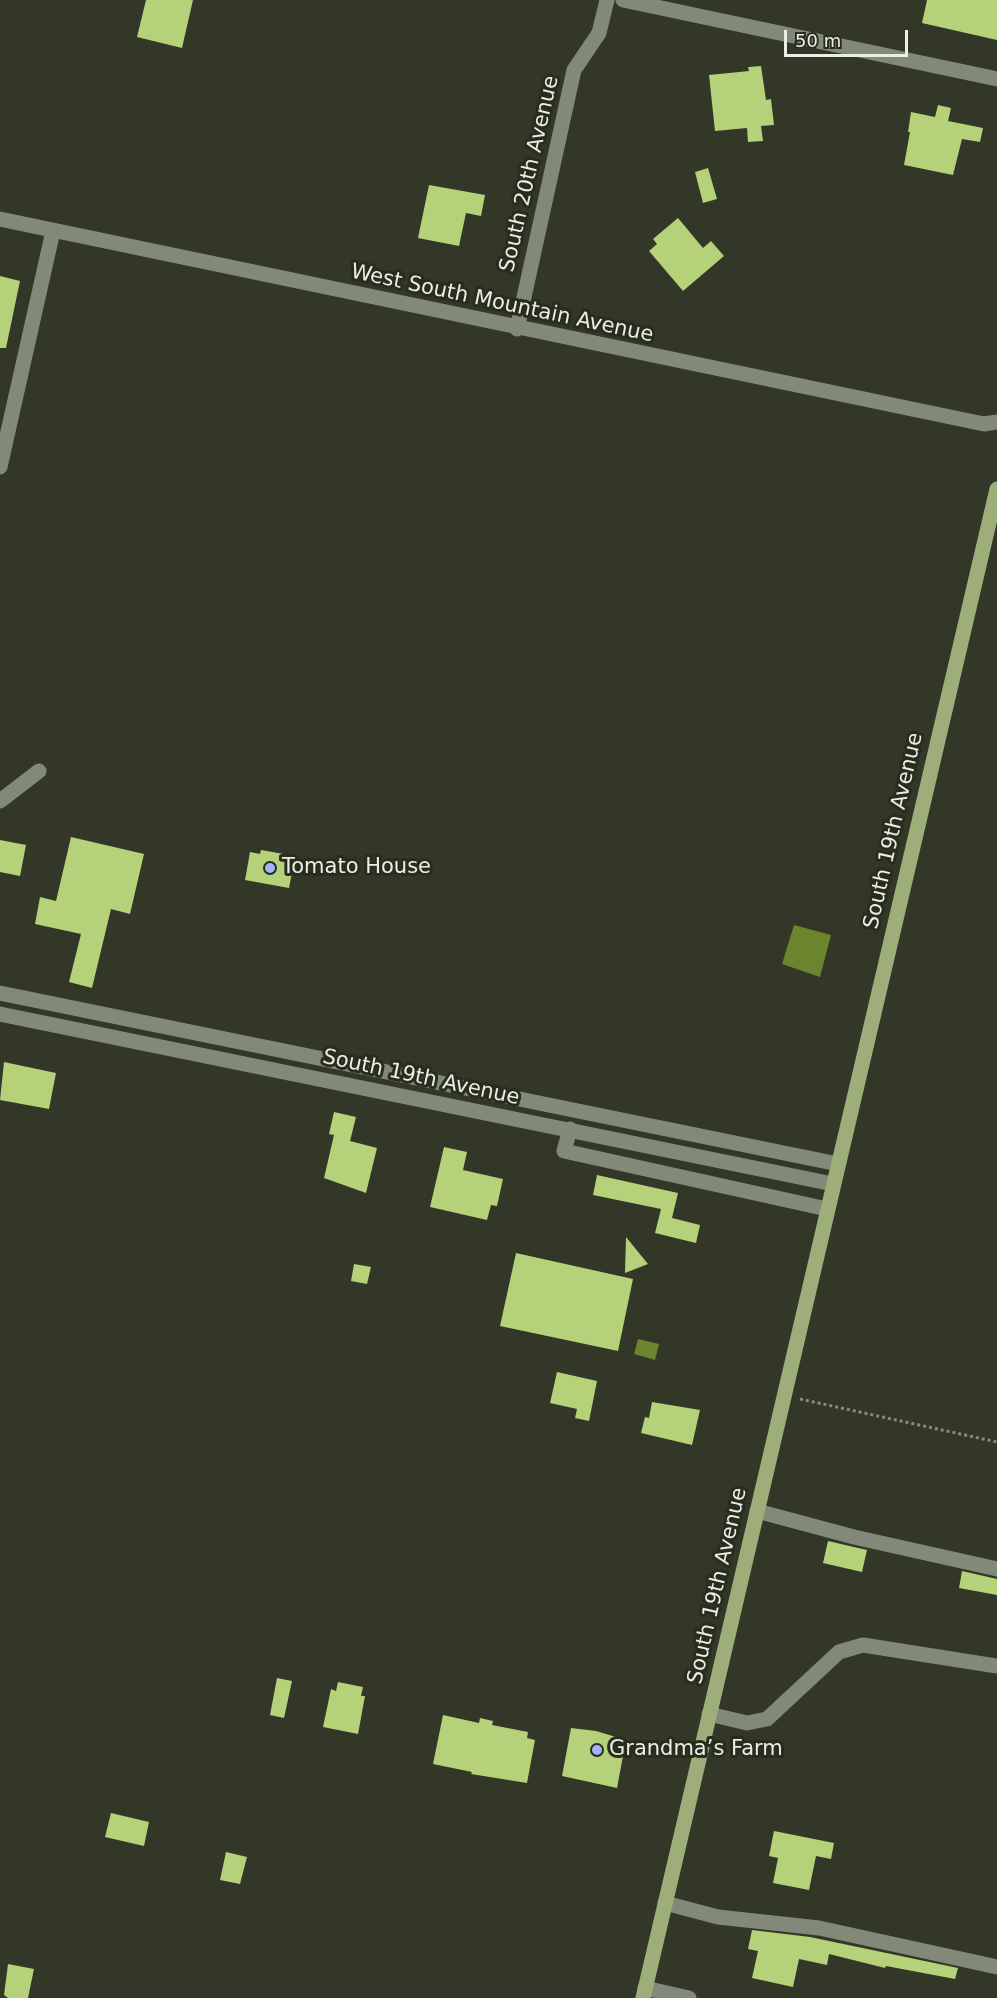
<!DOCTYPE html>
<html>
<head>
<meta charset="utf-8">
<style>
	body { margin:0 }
	#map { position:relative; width:997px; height:1998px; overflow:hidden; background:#323728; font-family:"DejaVu Sans",sans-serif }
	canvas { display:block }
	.scale { position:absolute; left:784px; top:30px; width:124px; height:27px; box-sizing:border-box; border:3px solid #ebeee5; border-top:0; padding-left:8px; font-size:18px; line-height:21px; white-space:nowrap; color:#ebeee5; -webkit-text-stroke:4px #282d1e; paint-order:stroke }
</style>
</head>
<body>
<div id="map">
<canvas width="997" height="1998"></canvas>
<div class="scale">50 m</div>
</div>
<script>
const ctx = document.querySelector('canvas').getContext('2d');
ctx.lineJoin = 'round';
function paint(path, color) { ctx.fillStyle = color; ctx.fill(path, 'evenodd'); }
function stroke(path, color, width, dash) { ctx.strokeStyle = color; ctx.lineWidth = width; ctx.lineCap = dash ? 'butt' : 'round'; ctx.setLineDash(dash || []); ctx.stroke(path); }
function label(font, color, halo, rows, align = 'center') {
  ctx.font = font + ' "DejaVu Sans",sans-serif'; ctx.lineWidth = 6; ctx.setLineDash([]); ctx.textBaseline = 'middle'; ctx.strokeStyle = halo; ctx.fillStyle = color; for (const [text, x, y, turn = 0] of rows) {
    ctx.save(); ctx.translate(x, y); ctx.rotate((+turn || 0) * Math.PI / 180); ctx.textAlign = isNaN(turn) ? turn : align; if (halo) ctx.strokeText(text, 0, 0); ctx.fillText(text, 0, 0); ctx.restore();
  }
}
const water = new Path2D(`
	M794 925 831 935 820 977 782 964Z
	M638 1339 659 1344 655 1360 634 1354Z`);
const building = new Path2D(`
	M146 0H193L182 48 137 37Z
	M927 0H997V40L922 23Z
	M761 66 766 100 771 99 774 125 761 126 763 141 748 142 747 128 715 131 709 75 749 71 748 67Z
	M938 105 951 108 948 121 983 128 980 142 962 139 953 175 904 165 910 132H908L911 112 935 117Z
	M708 168 717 199 703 203 695 172Z
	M429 185 485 195 481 216 466 213 459 246 418 238Z
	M678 218 703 248 711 241 724 256 683 291 649 251 657 244 653 239Z
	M0 276 20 281 6 348H0Z
	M71 837 144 854 130 914 111 909 92 988 69 982 81 934 35 924 40 897 56 901Z
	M0 840 26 845 20 876 0 872Z
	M261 850 295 856 289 888 245 880 250 852 260 854Z
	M4 1062 56 1073 49 1109 0 1100Z
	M334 1112 356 1117 350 1141 377 1148 366 1193 324 1178 334 1135 329 1134Z
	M444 1147 467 1152 463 1170 503 1179 497 1206 491 1205 487 1220 430 1207Z
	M597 1175 678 1193 672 1218 700 1225 696 1243 655 1233 661 1209 593 1195Z
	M626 1237 648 1264 625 1273Z
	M516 1253 633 1279 618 1351 500 1326Z
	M354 1264 371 1267 367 1284 351 1281Z
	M557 1372 597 1381 589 1421 575 1418 577 1409 550 1403Z
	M652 1402 700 1410 692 1445 641 1433 645 1417 649 1418Z
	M828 1541 867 1550 862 1572 823 1563Z
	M962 1571 997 1579V1595L959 1588Z
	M277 1678 292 1681 284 1718 270 1715Z
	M338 1682 363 1687 361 1696H365L358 1734 323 1727 331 1689 336 1691Z
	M443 1715 479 1723 480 1718 493 1721 492 1725 528 1732 527 1738 535 1740 527 1783 471 1774 472 1772 433 1764Z
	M571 1728 596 1731 626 1740 617 1788 562 1776Z
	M111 1813 149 1822 144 1846 105 1837Z
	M774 1831 834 1843 831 1859 816 1856 809 1890 773 1883 778 1858 769 1856Z
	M226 1852 247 1857 240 1884 220 1880Z
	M752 1930 810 1937 958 1968 955 1979 886 1966 885 1968 829 1954 827 1965 799 1959 793 1987 752 1978 758 1951 748 1949Z
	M8 1964 34 1969 28 1998H8L4 1995Z`);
const path = new Path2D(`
	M800 1399 997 1442`);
const minor = new Path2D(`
	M623 0 997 79
	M0 219 984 424 997 422
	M517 329 574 70 599 33 607 0
	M0 467 53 231
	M0 801 39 771
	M0 993 838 1164
	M0 1014 833 1184
	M570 1129 564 1151 827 1209
	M757 1511 854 1537 997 1569
	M709 1714 747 1723 767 1719 839 1652 863 1645 997 1666
	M665 1903 718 1917 819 1928 997 1967
	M645 1988 689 1998`);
const major = new Path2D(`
	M643 1998 997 489`);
const markers = [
	[270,868,6,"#a1b3fd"],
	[597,1750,6,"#a1b3fd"]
];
const streetNames = [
	["South 20th Avenue",530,174,-77],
	["West South Mountain Avenue",502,304,12],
	["South 19th Avenue",894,831,-77],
	["South 19th Avenue",421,1078,12],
	["South 19th Avenue",718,1586,-77]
];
const poiNames = [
	["Tomato House",282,868],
	["Grandma’s Farm",609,1750]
];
paint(water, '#6c842d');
paint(building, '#b5d179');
stroke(path, '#878b7f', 3, [3, 3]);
stroke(minor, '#838978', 15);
stroke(major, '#9dae7a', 15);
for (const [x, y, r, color] of markers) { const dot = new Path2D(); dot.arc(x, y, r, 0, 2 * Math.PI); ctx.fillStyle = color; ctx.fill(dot); stroke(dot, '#282d1e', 2); }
label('21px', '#ebeee5', '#282d1e', streetNames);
label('21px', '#ebeee5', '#282d1e', poiNames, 'left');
</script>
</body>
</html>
